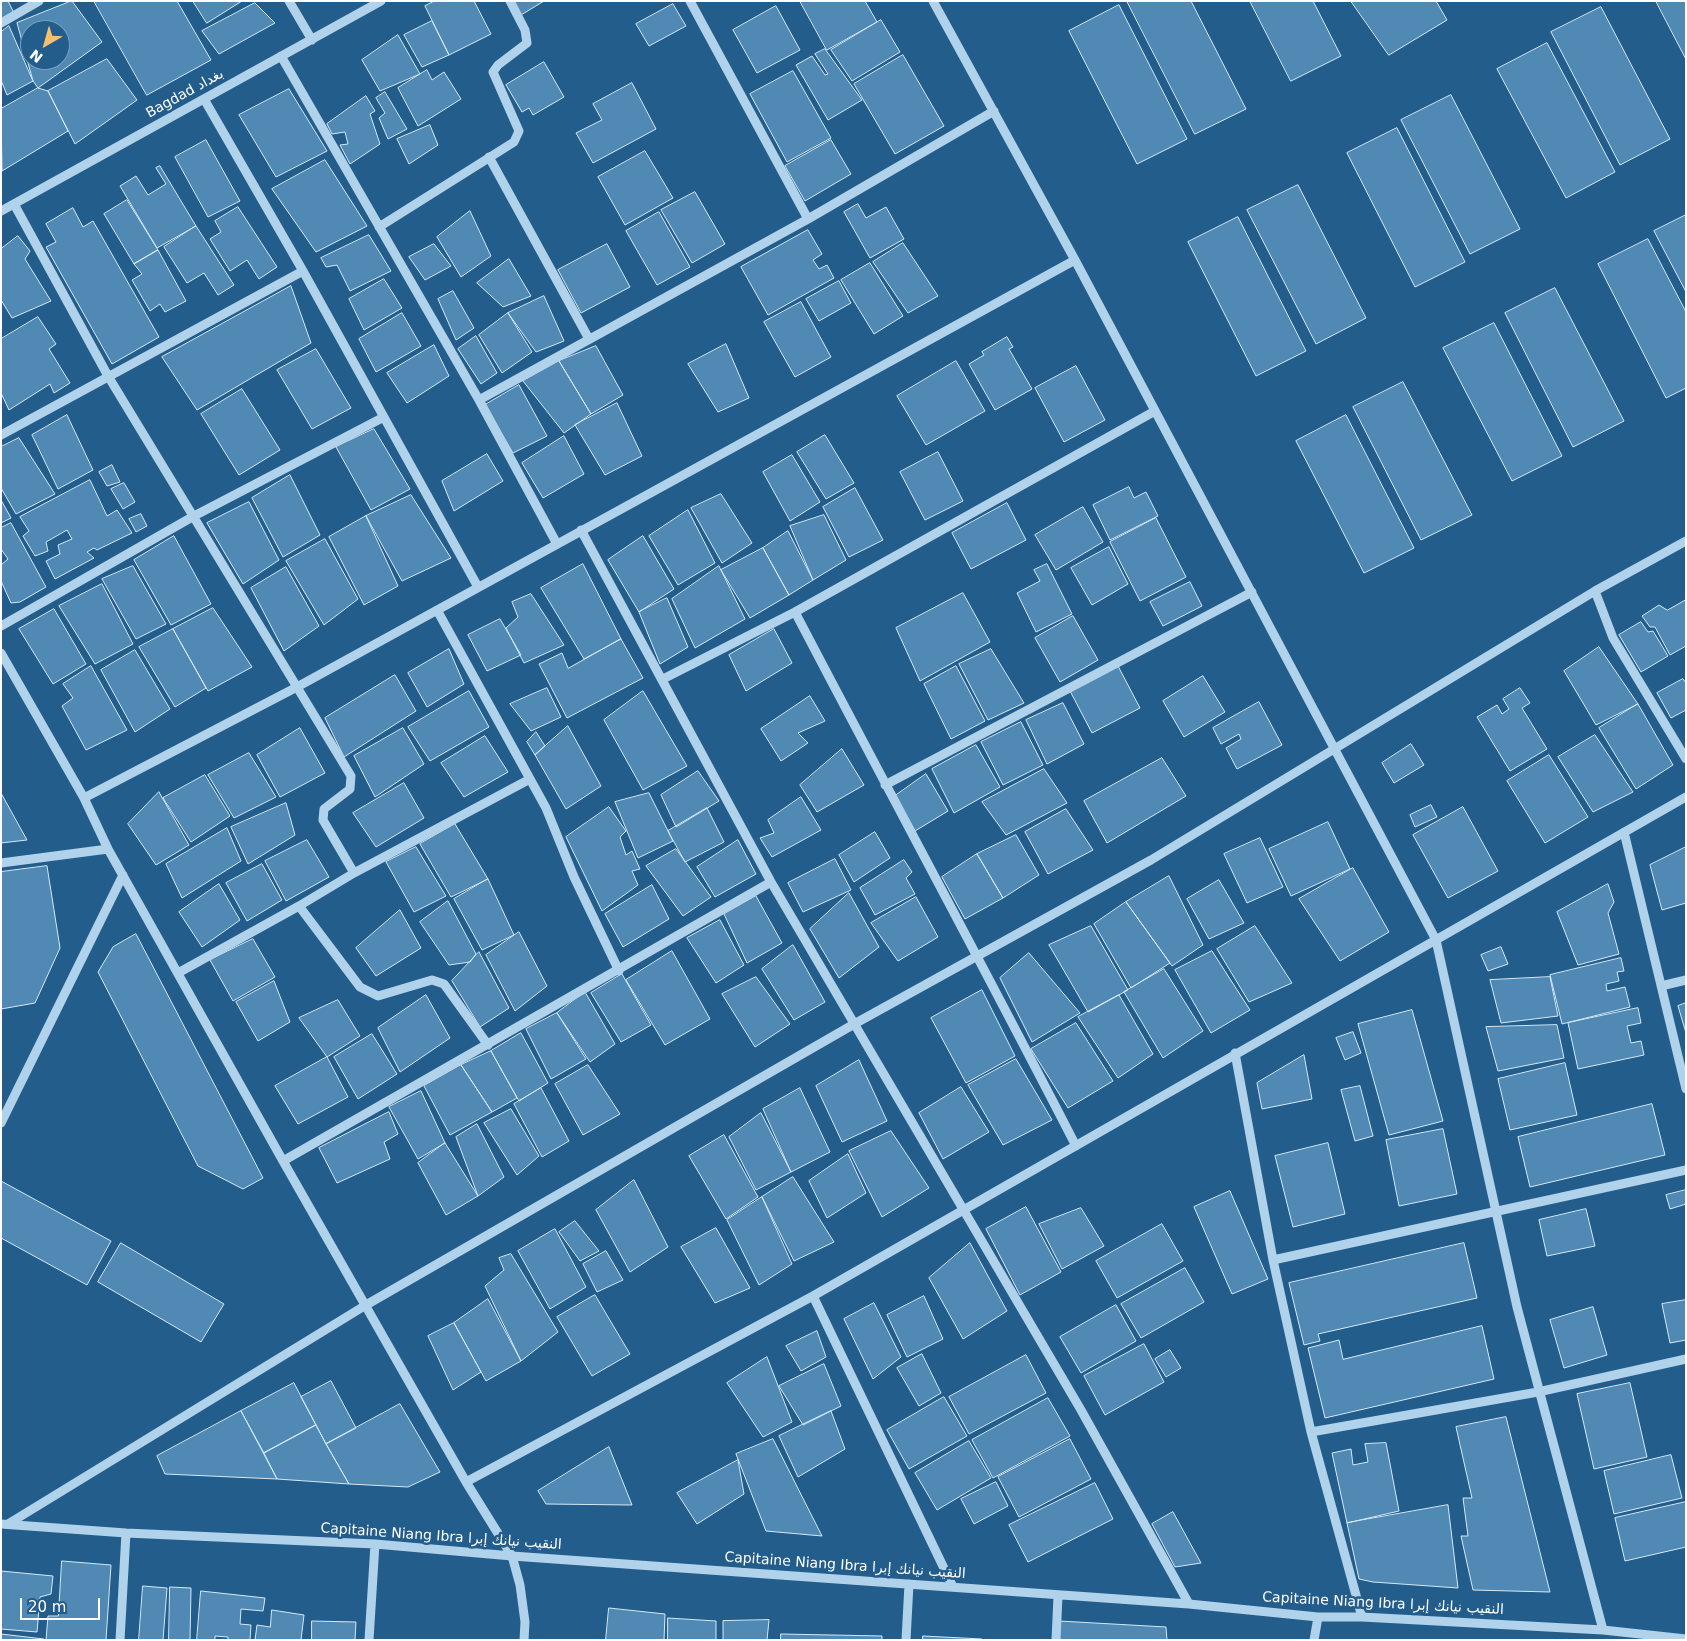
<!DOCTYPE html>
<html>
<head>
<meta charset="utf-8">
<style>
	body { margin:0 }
	#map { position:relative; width:1687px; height:1641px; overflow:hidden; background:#235d8b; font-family:"DejaVu Sans",sans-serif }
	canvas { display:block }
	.frame { position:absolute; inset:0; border:2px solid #fff; pointer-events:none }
	.north { position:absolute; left:20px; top:20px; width:50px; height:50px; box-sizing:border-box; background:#235d8b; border:1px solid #7b9eb9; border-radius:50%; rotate:218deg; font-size:14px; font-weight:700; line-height:20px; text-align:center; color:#fff }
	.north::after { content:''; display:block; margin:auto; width:18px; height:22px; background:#f6c073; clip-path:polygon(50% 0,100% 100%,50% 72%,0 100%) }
	.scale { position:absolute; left:20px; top:1598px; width:80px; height:22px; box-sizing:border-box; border:2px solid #fff; border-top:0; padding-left:6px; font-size:15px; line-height:18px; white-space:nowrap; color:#fff; -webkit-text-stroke:4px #235d8b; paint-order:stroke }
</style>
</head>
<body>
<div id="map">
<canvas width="1687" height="1641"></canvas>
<div class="frame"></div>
<div class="north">N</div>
<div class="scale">20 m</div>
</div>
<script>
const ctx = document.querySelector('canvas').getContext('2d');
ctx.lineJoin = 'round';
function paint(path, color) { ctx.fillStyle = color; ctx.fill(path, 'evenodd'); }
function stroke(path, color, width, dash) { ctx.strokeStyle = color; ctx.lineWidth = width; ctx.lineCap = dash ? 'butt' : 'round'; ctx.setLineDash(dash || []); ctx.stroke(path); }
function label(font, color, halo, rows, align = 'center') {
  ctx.font = font + ' "DejaVu Sans",Cairo,sans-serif'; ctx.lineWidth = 5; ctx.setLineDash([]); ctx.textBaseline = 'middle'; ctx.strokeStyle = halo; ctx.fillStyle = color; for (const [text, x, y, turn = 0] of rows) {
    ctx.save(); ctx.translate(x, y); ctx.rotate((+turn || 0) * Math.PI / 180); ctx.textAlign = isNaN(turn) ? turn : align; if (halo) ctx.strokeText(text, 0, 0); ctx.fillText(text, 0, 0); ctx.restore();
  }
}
const building = new Path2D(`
	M1 1H8L14 13 1 19Z
	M72 1 102 42 38 88 33 81 17 23ZM30 30H60V60H30Z
	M94 1H177L211 60 147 95Z
	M193 1H242L207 23Z
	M435 1H474L491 34 449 55 425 6Z
	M513 1H544L521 15Z
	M800 1H865L877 22 827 50Z
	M1127 1H1191L1246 109 1195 134Z
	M1250 1H1313L1341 56 1291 81Z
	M1351 1H1436L1447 20 1389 55Z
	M1656 1H1686V59Z
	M255 3 275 23 219 54 202 31Z
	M673 4 686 26 649 46 636 24Z
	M1119 5 1187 139 1137 164 1069 31Z
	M776 6 800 50 757 73 733 30Z
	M1601 7 1670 139 1620 165 1551 32Z
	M881 20 900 52 852 81 831 50Z
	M432 21 449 55 422 67 404 35Z
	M9 26 33 81 7 95 1 80V32Z
	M398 35 420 74 380 91 362 60Z
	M1547 43 1615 172 1566 198 1497 69Z
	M825 49 862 100 828 120 796 65 812 56 825 75 828 74 815 54Z
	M903 55 944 126 895 154 854 84Z
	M107 59 137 100 75 144 48 91Z
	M544 62 564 97 533 115 529 108 522 112 506 85Z
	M427 70 432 80 444 72 461 99 418 126 398 88Z
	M793 71 831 138 787 162 750 94Z
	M632 83 656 129 593 163 576 133 602 120 593 104Z
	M38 88 48 91 68 131 2 171 1 109Z
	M289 89 327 151 276 177 239 115Z
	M385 92 407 129 388 139 379 118 385 113 376 98Z
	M1451 95 1520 229 1470 254 1401 120Z
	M366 96 375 111 370 114 380 144 350 164 340 145 348 144 345 132 332 134 327 124Z
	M430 125 438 145 409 164 397 139Z
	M1397 128 1465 262 1415 287 1347 153Z
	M206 140 240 201 208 217 175 157Z
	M831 140 851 174 805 201 785 166Z
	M645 151 673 198 625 225 598 177Z
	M325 160 367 226 316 252 272 189Z
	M160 166 196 226 157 248 120 186 136 176 148 195 166 184 156 168Z
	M1298 185 1366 318 1316 344 1247 210Z
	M695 192 725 244 692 263 661 210Z
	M127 200 158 250 134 264 104 214Z
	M858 204 866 218 886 207 904 239 870 258 844 212Z
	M238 207 277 267 259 279 247 260 230 271 210 239 221 232 215 221Z
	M73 208 83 227 93 221 159 337 112 364 46 247 56 242 46 224Z
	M470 211 491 256 461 277 437 237Z
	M659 212 690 267 657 285 626 231Z
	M1686 215V292L1654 231Z
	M1238 217 1306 351 1256 376 1188 242Z
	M196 226 234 285 218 295 204 273 187 283 164 247Z
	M808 230 822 254 813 260 819 269 827 265 834 278 768 315 741 267Z
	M369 235 391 271 350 291 337 265 326 267 321 258Z
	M18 236 30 251 25 259 51 301 12 318 1 300V249Z
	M1648 239 1686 312V388L1666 398 1598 264Z
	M903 243 938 296 908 313 873 262Z
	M434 244 451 266 425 280 409 257Z
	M607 244 630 287 581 313 558 270Z
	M158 250 186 301 165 312 160 304 150 311 132 280 142 274 134 264Z
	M509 259 531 296 503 307 477 283Z
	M870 263 903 316 874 334 841 280Z
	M384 279 402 308 364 330 349 299Z
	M839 281 851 303 819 321 806 299Z
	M291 286 311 343 197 410 162 357Z
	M1555 288 1624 421 1573 447 1505 313Z
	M453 291 474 328 456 340 438 299Z
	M544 296 564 341 536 352 508 313Z
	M801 302 831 357 795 377 764 322Z
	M402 313 421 346 376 372 359 339Z
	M508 313 532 352 502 373 479 335Z
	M38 317 56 344 49 349 70 383 54 393 50 384 9 410 1 393V339Z
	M1494 323 1562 456 1512 481 1443 348Z
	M476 336 497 373 481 384 458 349Z
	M1007 337 1013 347 1009 349 1032 389 995 410 969 364 984 355 982 352Z
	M726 344 749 398 718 412 688 364Z
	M434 345 449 376 407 403 387 373Z
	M596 346 623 395 591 414 559 361Z
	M316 349 351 408 312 429 277 370Z
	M559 361 591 414 564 433 523 381Z
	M956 361 985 411 926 445 897 396Z
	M1076 366 1105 420 1064 442 1035 388Z
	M1403 382 1472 515 1421 540 1353 407Z
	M519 385 547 436 513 453 485 405Z
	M242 389 280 450 239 475 201 414Z
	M617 403 642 456 605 475 575 425Z
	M67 415 93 470 58 489 32 435Z
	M1346 415 1414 548 1364 573 1296 441Z
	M374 429 410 489 371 510 336 447Z
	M825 435 854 483 826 499 797 452Z
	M564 436 584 474 543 498 522 463Z
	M19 438 55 494 16 514 1 488V447Z
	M938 452 963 501 925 520 900 472Z
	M487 454 503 481 454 511 442 481Z
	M792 455 820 502 790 521 763 472Z
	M112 465 120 482 107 486 99 472Z
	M290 475 320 535 283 557 252 498Z
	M90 480 107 516 117 510 132 533 97 550 94 548 87 552 94 558 55 579 46 561 60 554 58 545 72 539 67 530 46 542 48 551 35 556 23 536 29 531 20 517Z
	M124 483 135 502 123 509 111 489Z
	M1129 487 1134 498 1146 492 1158 516 1110 540 1093 505Z
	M855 488 883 540 849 557 823 507Z
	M721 494 752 543 722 563 691 508Z
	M411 495 451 558 402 581 366 516Z
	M1 500 11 518 1 523Z
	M249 502 279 560 243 584 207 523Z
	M1007 503 1026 540 971 569 952 533Z
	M1083 507 1103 542 1056 570 1035 535Z
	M688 510 715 563 678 585 649 536Z
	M141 514 147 526 136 532 129 519Z
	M824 515 846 560 813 580 790 526Z
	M366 516 398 586 364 605 329 537Z
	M1156 518 1186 577 1140 601 1110 542Z
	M11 523 46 587 20 602 11 603 1 581V565L8 559 1 549V528Z
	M788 531 813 580 789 595 763 548Z
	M174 536 211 604 171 625 134 560Z
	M643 536 674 589 639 612 608 560Z
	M325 539 358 599 324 625 286 561Z
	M1109 547 1128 584 1092 605 1071 568Z
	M763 548 789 595 750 618 721 570Z
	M583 564 621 639 584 659 541 588Z
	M1047 564 1072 614 1036 632 1017 593 1040 581 1034 570Z
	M133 566 166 624 136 639 102 579Z
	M719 566 745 619 695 648 672 599Z
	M286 567 319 626 284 651 251 588Z
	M1190 582 1202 606 1163 626 1150 602Z
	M102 584 133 644 95 664 59 606Z
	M963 593 990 642 920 681 896 628Z
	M531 594 564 645 524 663 506 628 518 617 512 602Z
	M667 598 688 647 660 664 639 612Z
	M1686 600V646L1670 655 1655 627H1650L1642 616 1659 605 1667 610Z
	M213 608 252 667 208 691 173 629Z
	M54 609 86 664 53 684 19 629Z
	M1073 616 1098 660 1060 682 1035 638Z
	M500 619 521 655 487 671 468 635Z
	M1641 622 1648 632 1653 631 1668 656 1641 672 1619 635Z
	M173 629 206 688 175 707 139 647Z
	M774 629 792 663 746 691 729 655Z
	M621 639 643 678 567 718 539 664 562 653 568 668Z
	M1599 647 1638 704 1596 725 1564 671Z
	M449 649 464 684 427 707 408 673Z
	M991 649 1024 703 988 720 959 664Z
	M135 650 170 709 135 732 101 670Z
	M91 666 127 730 86 750 62 706 73 698 63 684Z
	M956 666 985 721 951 739 924 684Z
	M1118 666 1140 708 1092 733 1070 691Z
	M395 675 416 711 344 757 325 718Z
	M1203 676 1225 712 1184 737 1163 701Z
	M1683 679 1686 683V710L1671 718 1657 693Z
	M547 688 561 717 531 731 510 704Z
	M1520 688 1530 703 1522 708 1547 749 1510 771 1477 717 1497 705 1502 714 1509 709 1503 699Z
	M469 691 489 727 430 761 408 727Z
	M643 691 687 766 643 790 604 720Z
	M810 696 825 721 798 733 808 743 781 761 761 729Z
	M1259 702 1282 745 1237 769 1226 748 1241 739 1239 734 1221 744 1213 728Z
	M1063 703 1084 744 1047 764 1026 720Z
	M1638 704 1673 765 1636 789 1599 728Z
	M1021 722 1043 765 1003 785 981 742Z
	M568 726 601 786 566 809 535 755Z
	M300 728 325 773 280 797 257 755Z
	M403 728 424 764 375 797 354 756Z
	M536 732 545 746 535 755 527 742Z
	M1595 735 1633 792 1593 812 1558 757Z
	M485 736 508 772 464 797 441 763Z
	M1411 744 1424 765 1394 783 1382 763Z
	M976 745 1000 787 954 813 932 769Z
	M842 749 864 785 817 812 800 785Z
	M249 753 276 797 234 818 208 775Z
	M1549 755 1588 817 1545 843 1507 781Z
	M1162 758 1186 796 1107 843 1084 801Z
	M1044 769 1067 803 1006 835 982 802Z
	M698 771 719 801 676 827 661 795Z
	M926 774 948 811 915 831 895 796Z
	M205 775 230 816 191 842 163 798Z
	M404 783 424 818 376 847 353 813Z
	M159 792 189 845 156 865 128 824Z
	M1 793 27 840 1 843Z
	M649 793 673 841 638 858 615 802Z
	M801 797 821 830 772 857 760 838 774 833 768 820Z
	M286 803 295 835 248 864 231 827Z
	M1431 805 1437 817 1415 827 1410 815Z
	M609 807 626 831 620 837 626 855 632 851 640 869 632 871 638 885 602 911 566 837Z
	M1463 807 1498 871 1448 898 1413 835Z
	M707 808 724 842 685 862 668 831Z
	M1066 809 1093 850 1048 874 1025 832Z
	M1328 822 1350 869 1291 896 1269 849Z
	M455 824 488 879 451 897 420 844Z
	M227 828 241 861 182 898 166 864Z
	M875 832 890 858 854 882 839 855Z
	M1016 835 1039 875 1003 898 977 854Z
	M1260 838 1283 887 1247 903 1224 854Z
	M307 840 329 877 286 901 265 861Z
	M738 840 756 874 715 897 697 867Z
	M416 847 446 896 414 912 386 862Z
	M1686 847V903L1662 910 1650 865Z
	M676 849 711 897 683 916 646 866Z
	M977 854 1003 898 965 919 942 877Z
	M835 859 851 890 803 912 788 883Z
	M904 860 912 872 906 878 915 894 875 915 860 888Z
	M262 864 282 900 247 921 226 883Z
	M47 866 60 948 35 1003 1 1009V872Z
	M1353 868 1389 932 1340 961 1299 899Z
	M1169 876 1203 945 1172 966 1126 902Z
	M488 879 514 935 482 950 454 899Z
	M1219 880 1244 923 1209 939 1187 899Z
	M219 884 240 920 202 947 179 912Z
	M1608 884 1614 902 1608 913 1619 954 1578 965 1557 912Z
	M652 885 669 919 623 947 605 914Z
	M849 893 879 947 839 978 810 929Z
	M756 896 782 943 747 963 724 914Z
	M916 897 938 937 898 961 871 923Z
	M448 901 476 954 470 962 449 965 420 922Z
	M1126 902 1170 963 1131 988 1094 924Z
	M400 910 421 948 376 976 356 948Z
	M720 920 744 965 716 983 687 938Z
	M1091 926 1128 990 1088 1012 1049 945Z
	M1255 926 1292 983 1249 1002 1217 949Z
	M519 932 547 986 515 1011 486 955Z
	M136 934 263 1178 243 1189 198 1166 98 972 113 947Z
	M253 939 275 977 233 1001 210 960Z
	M793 945 825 1002 794 1020 762 969Z
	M1501 947 1508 964 1488 971 1481 955Z
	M672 951 710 1019 665 1045 626 980Z
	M1212 951 1250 1010 1211 1033 1175 970Z
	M479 952 509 1008 480 1027 452 981Z
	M1029 953 1080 1013 1032 1042 1000 978Z
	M1621 958 1624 971 1617 972 1619 981 1606 984 1607 991 1625 987 1630 1007 1562 1024 1550 975Z
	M1164 969 1203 1031 1163 1058 1124 992Z
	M622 974 651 1025 621 1042 591 993Z
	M756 977 790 1024 755 1047 722 994Z
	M1550 977 1558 1016 1501 1023 1490 980Z
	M274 981 290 1022 258 1041 236 1002Z
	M982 990 1015 1056 966 1083 931 1018Z
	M585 992 615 1044 590 1062 557 1013Z
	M426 995 450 1038 400 1072 378 1028Z
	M1119 995 1153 1054 1118 1078 1078 1017Z
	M338 1000 360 1036 327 1057 299 1018Z
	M1686 1003V1033L1678 1006Z
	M1638 1008 1641 1023 1627 1026 1631 1043 1641 1041 1644 1055 1578 1069 1568 1023Z
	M1412 1010 1443 1121 1389 1135 1358 1024Z
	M557 1013 586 1059 551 1079 526 1029Z
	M1076 1023 1113 1081 1068 1108 1031 1049Z
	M1557 1025 1564 1058 1498 1071 1486 1027Z
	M1353 1032 1361 1053 1345 1060 1336 1038Z
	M521 1033 548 1083 519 1101 491 1051Z
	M372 1034 397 1074 358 1099 334 1057Z
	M491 1051 517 1098 492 1112 461 1065Z
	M1304 1055 1312 1099 1262 1109 1257 1083Z
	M327 1057 348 1097 298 1124 275 1086Z
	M1016 1059 1052 1120 1003 1145 968 1085Z
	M859 1060 887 1121 842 1142 816 1086Z
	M1565 1063 1577 1115 1510 1130 1498 1079Z
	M461 1065 492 1112 450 1135 424 1086Z
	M588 1065 620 1114 583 1135 555 1084Z
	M1360 1086 1373 1136 1355 1141 1341 1090Z
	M961 1087 989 1132 943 1159 919 1113Z
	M541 1088 569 1141 542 1157 514 1104Z
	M800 1088 830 1152 791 1172 763 1109Z
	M421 1091 445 1143 418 1159 389 1107Z
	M1652 1104 1665 1155 1530 1187 1518 1137Z
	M511 1109 539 1156 517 1175 484 1123Z
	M389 1112 398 1134 384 1142 390 1159 337 1183 319 1148Z
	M761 1113 791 1172 756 1190 729 1137Z
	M477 1124 504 1177 478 1196 456 1137Z
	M1443 1129 1457 1194 1399 1206 1386 1140Z
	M891 1131 929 1188 882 1217 849 1151Z
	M724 1135 758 1197 726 1219 689 1156Z
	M445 1143 478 1196 446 1215 418 1163Z
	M1328 1143 1345 1214 1293 1227 1275 1156Z
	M848 1154 866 1193 827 1218 809 1181Z
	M793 1177 834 1242 794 1261 762 1197Z
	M634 1180 668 1247 630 1272 596 1210Z
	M1 1181 111 1241 87 1285 1 1238Z
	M1686 1190V1204L1670 1209 1666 1195Z
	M1230 1191 1268 1279 1232 1294 1194 1207Z
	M762 1197 792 1264 759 1285 727 1220Z
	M1026 1207 1061 1272 1020 1295 986 1229Z
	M1081 1208 1104 1246 1062 1269 1039 1224Z
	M1586 1209 1595 1246 1547 1256 1539 1220Z
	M575 1221 599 1251 580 1261 559 1232Z
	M1162 1224 1183 1261 1117 1298 1096 1261Z
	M716 1228 750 1288 715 1303 681 1247Z
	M555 1229 586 1287 550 1309 518 1251Z
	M121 1243 224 1304 201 1342 98 1282Z
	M970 1243 1007 1311 963 1339 929 1278Z
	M1464 1243 1477 1298 1318 1334 1320 1341 1304 1345 1289 1283Z
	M606 1251 623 1280 597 1292 583 1264Z
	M511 1254 558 1332 521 1361 485 1286 504 1270 499 1258Z
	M1185 1268 1204 1302 1141 1338 1121 1304Z
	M595 1295 630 1354 592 1376 557 1317Z
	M924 1296 943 1339 907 1357 887 1315Z
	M488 1299 521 1361 486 1381 454 1323Z
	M1686 1300V1340L1670 1343 1662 1304Z
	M874 1303 901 1357 873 1379 844 1319Z
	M1116 1305 1136 1341 1081 1373 1060 1337Z
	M1593 1307 1607 1355 1564 1368 1550 1320Z
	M454 1323 481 1372 453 1390 428 1336Z
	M1482 1326 1494 1379 1325 1418 1308 1348 1339 1340 1343 1359Z
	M817 1331 826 1357 801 1371 786 1346Z
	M1144 1344 1164 1382 1105 1415 1084 1376Z
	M1170 1350 1181 1368 1166 1377 1155 1359Z
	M922 1354 941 1393 919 1406 897 1368Z
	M1026 1355 1046 1393 969 1434 949 1397Z
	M767 1357 792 1422 763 1437 727 1383Z
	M824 1364 841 1406 803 1425 779 1386Z
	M331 1381 356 1428 326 1444 301 1397Z
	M294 1383 316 1425 264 1453 241 1411Z
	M1630 1383 1647 1457 1594 1469 1577 1394Z
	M944 1397 967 1436 909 1469 887 1430Z
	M1048 1398 1070 1436 993 1478 972 1440Z
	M400 1404 440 1472 408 1487 349 1484 326 1444Z
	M241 1411 277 1479 165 1474 157 1456Z
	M831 1411 845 1449 798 1477 779 1436Z
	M1506 1417 1550 1592 1473 1590 1461 1536H1468L1463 1498H1472L1456 1427Z
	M316 1425 326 1444 349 1484 277 1479 264 1453Z
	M773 1439 822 1536 766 1531 736 1454Z
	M1070 1439 1091 1479 1019 1517 998 1477Z
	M969 1441 991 1478 937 1510 915 1473Z
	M1386 1443 1399 1511 1347 1523 1332 1453 1351 1449 1353 1465 1368 1462 1365 1444Z
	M609 1447 632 1505 546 1504 538 1491Z
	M1671 1455 1682 1498 1614 1514 1604 1471Z
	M738 1460 744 1494 697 1524 677 1493Z
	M996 1482 1008 1506 974 1524 961 1499Z
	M1095 1483 1113 1519 1028 1562 1009 1525Z
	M1686 1502V1547L1625 1561 1615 1518Z
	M1448 1505 1458 1588 1373 1582 1359 1579 1347 1523Z
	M1173 1512 1201 1563 1175 1567 1152 1524Z
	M62 1561 111 1565 106 1640H46L48 1616H58Z
	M1 1571 53 1576 51 1594 40 1597 37 1632 1 1629Z
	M143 1586 167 1588 163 1640H139Z
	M170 1587 191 1588 190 1640H169Z
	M201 1591 265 1598 263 1611 241 1609 240 1624 251 1625 250 1640H228V1637L215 1636V1640H197Z
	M609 1608 665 1614 664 1640H606Z
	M272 1610 304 1615 301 1640H255L257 1625 270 1627Z
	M668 1618 716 1621V1640H668Z
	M769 1620 767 1640H723V1621Z
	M312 1621 356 1622 355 1640H312Z
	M1059 1621 1166 1627 1167 1640H1058Z
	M1 1634 44 1639V1640H1Z
	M781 1634 882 1636V1640H781Z
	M923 1636 982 1639V1640H923Z`);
const minor = new Path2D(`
	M289 1 312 40
	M690 1 808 219
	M933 1 1075 260 1436 940 1517 1307 1603 1630
	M1 23 39 1
	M281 56 479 400 557 544
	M204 99 303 271 478 587
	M489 157 589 339
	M14 204 108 376 351 776 350 789 324 809 323 820 354 873
	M1 211 381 1
	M379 227 514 142 519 131 493 72 498 65 527 43 525 30 510 1
	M479 400 808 219 994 111
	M1 435 303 271
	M581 530 771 882 1081 1410 1189 1604
	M1595 591 1613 638 1686 759
	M437 610 546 808 574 877 619 971
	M795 612C888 790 984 967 1076 1146
	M1 626 194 516 384 417
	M1 653 84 798 108 849 283 1161 466 1482 512 1556 520 1585 525 1622 524 1640
	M663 679 795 612 1155 411
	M885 785 1252 592
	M84 798 297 687 1075 260
	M1624 832 1686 1089
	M1 863 108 849
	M299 906 360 987 378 996 432 980 444 984 488 1045
	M178 973 299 906 354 873 530 779
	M1661 986 1686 980
	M1235 1053 1273 1260 1311 1432 1362 1617
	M1 1123 123 875
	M283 1161 771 882
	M1273 1260 1686 1170
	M813 1296 953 1587
	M1311 1432 1538 1392 1686 1359
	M466 1482 813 1296 1686 797
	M1 1524 126 1533 375 1544 512 1556 1189 1604 1318 1617H1362L1603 1630 1686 1639
	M8 1524 366 1305 856 1023 1151 860 1595 591 1686 541
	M120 1640 126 1533
	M369 1640 375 1544
	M906 1640 909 1584
	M1056 1640 1058 1596
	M1314 1640 1318 1617`);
const streetNames = [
	["Bagdad بغداد",185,94,-29],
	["Capitaine Niang Ibra النقيب نيانك إبرا",441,1537,4],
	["Capitaine Niang Ibra النقيب نيانك إبرا",845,1566,4],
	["Capitaine Niang Ibra النقيب نيانك إبرا",1383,1604,3]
];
paint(building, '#5089b4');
stroke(building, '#d5e9f8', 1);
stroke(minor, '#b0d2eb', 9);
label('14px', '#fff', '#235d8b', streetNames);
</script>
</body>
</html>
